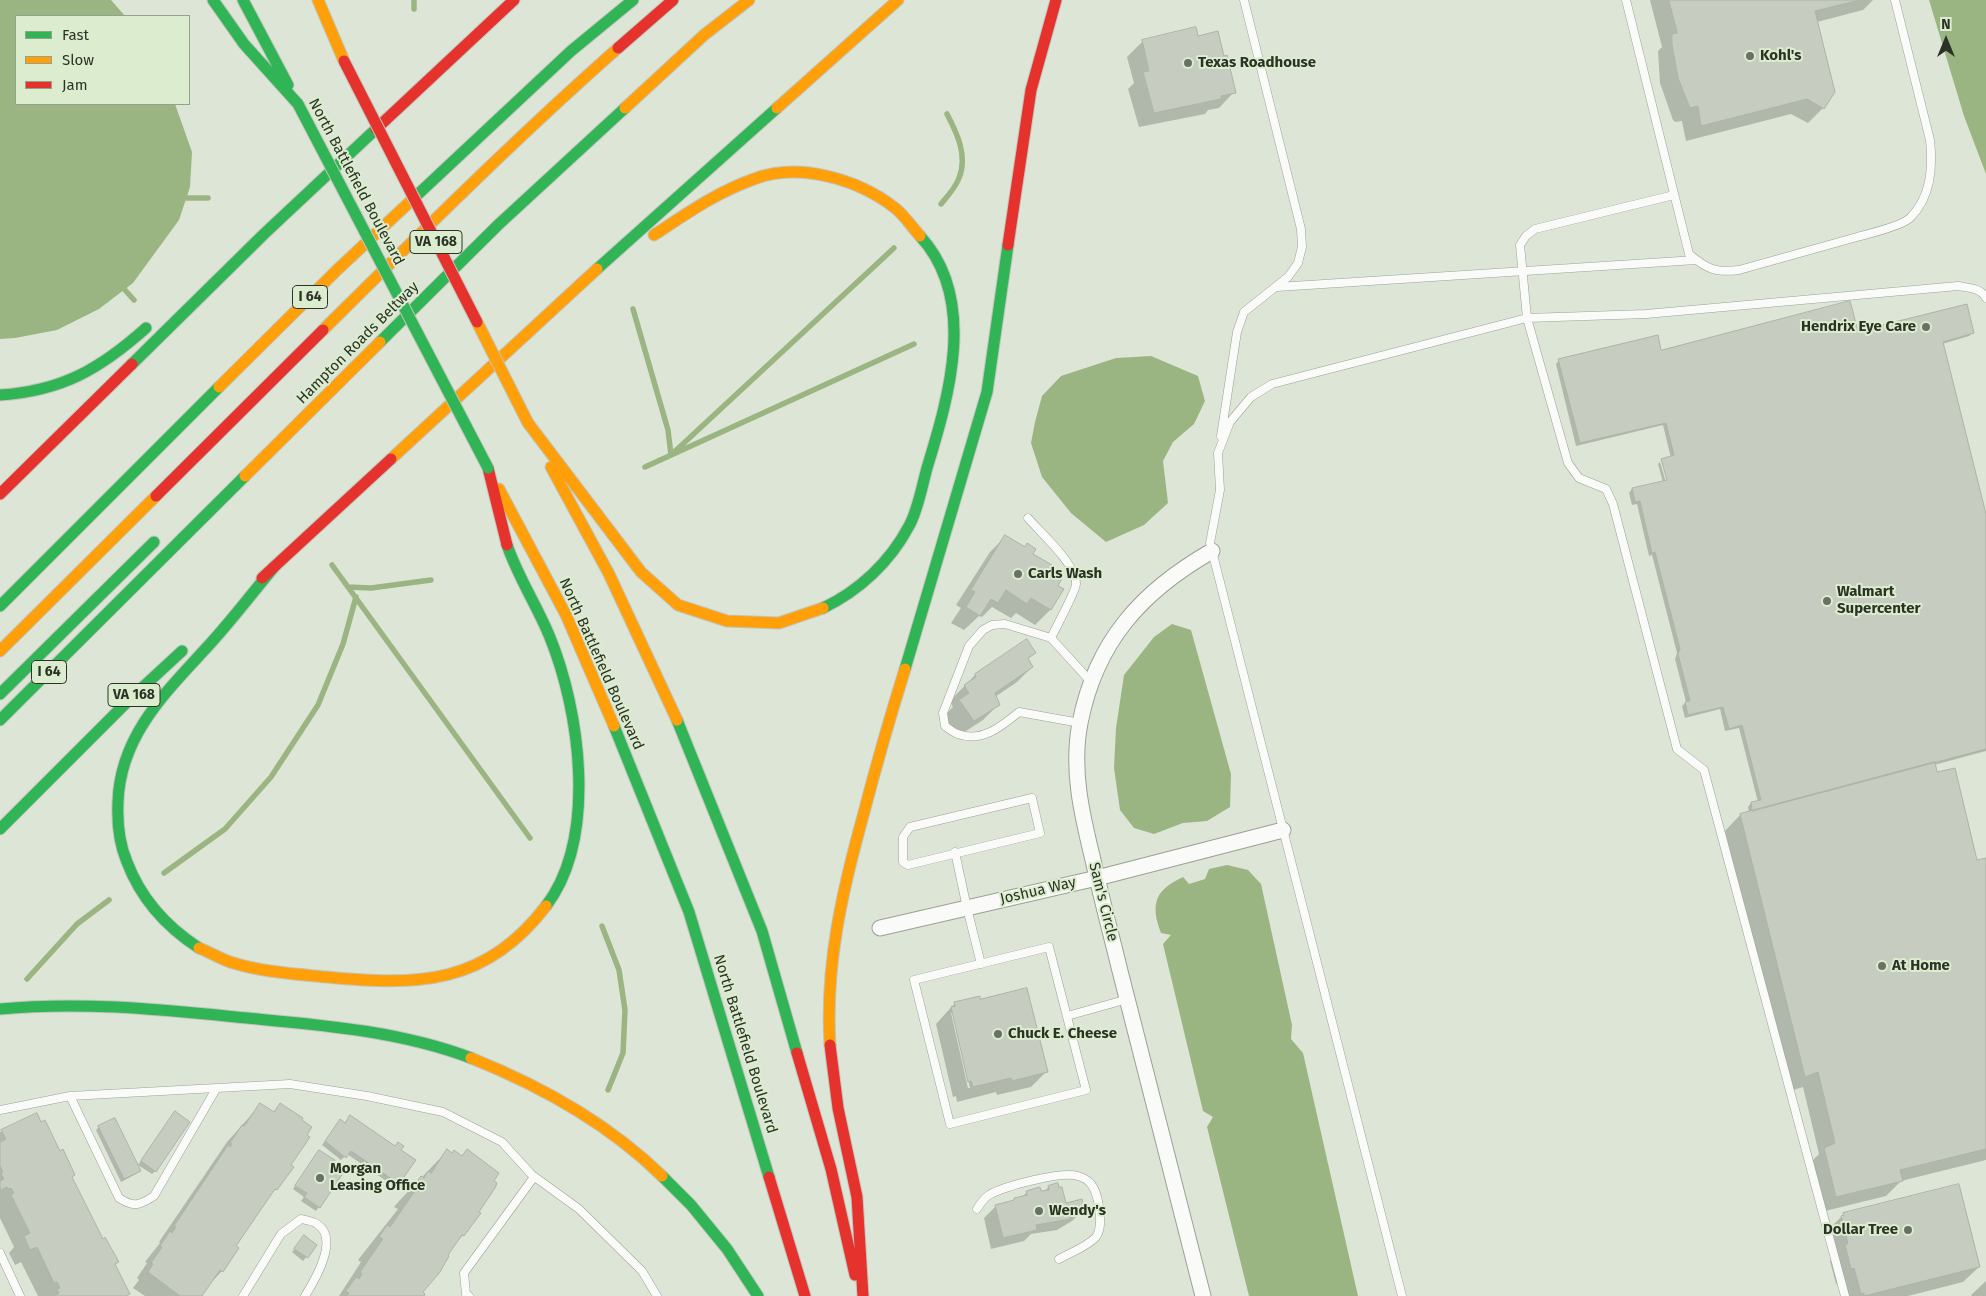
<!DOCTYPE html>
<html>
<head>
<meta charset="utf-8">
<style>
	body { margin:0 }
	#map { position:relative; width:1986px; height:1296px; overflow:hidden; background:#dde6d6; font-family:"Fira Sans",sans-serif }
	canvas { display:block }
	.legend { position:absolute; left:15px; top:15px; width:175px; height:90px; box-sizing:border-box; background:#dcedcf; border:1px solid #95a28b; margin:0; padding:6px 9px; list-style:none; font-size:15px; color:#2b3226 }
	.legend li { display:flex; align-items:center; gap:10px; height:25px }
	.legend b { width:25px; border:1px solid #95a28b }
	.north { position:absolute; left:1921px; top:15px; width:50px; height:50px; -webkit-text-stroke:4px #dcedcf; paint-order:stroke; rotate:0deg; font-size:14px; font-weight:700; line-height:20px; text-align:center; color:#2b3226 }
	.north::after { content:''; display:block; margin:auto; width:18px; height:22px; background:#2b3226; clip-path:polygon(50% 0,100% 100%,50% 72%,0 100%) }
</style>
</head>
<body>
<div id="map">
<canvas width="1986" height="1296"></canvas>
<ul class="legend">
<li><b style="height:6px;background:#30b455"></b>Fast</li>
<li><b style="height:6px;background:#ff9f0a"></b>Slow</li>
<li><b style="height:6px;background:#e5322d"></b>Jam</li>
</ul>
<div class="north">N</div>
</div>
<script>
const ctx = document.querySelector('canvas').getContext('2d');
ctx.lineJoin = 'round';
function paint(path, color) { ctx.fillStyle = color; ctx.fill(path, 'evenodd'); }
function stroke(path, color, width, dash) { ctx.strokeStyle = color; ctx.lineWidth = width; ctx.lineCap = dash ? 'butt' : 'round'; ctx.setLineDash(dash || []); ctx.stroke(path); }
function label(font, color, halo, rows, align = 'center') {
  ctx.font = font + ' "Fira Sans",sans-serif'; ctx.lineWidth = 4; ctx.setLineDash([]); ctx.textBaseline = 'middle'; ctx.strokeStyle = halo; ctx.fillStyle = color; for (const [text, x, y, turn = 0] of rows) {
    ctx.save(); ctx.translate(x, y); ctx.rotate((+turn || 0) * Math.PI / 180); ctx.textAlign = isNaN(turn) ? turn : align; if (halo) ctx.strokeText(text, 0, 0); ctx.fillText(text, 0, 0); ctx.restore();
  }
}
const water = new Path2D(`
	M0 0H111L125 16H16V104H175L192 152 190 187 179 220 133 283 99 309 57 330 15 338 0 339Z
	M1929 0H1986V174L1964 116Z
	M1151 356 1198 376 1205 401 1194 424 1173 442 1163 461 1168 503 1144 525 1106 542 1071 513 1042 477 1031 443 1035 422 1042 396 1061 376 1116 358Z
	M1172 624 1191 630 1231 774 1230 807 1207 821 1183 823 1154 834 1134 828 1120 810 1114 768 1116 728 1124 675 1154 637Z
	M1227 865 1248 870 1261 884 1292 1025 1291 1039 1303 1053 1358 1296H1249L1207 1127 1213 1117 1203 1111 1163 944 1171 935 1161 933C1150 904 1155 890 1183 877L1189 884 1205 879 1209 869Z`);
const shadow = new Path2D(`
	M1650 0H1873L1863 10 1817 22 1823 108 1808 123 1791 114 1686 141 1682 121 1675 122 1673 120 1660 83 1658 51 1662 47Z
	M1197 37 1234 92 1219 108 1208 110 1205 114 1139 127 1128 89 1134 83 1127 57 1143 41Z
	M1858 333H1972L1969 336 1942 344 1986 519V751L1934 765 1936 773 1976 861 1986 859V1160L1901 1181 1886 1196 1821 1212 1809 1164 1819 1154 1803 1087 1790 1091 1725 831 1740 815 1749 813 1748 807 1751 803 1758 802 1739 728 1725 731 1720 709 1685 718 1682 706 1686 702 1675 659 1677 653 1652 555 1649 556 1637 504 1632 505 1629 493 1632 489 1663 482 1658 464 1660 462 1667 486 1670 485 1662 461H1661L1671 458 1663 425 1576 446 1556 364 1559 360Z
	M1005 537 1032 554 1047 570 1056 586 1063 590 1050 610 1035 625 1016 613 1011 618 992 607 982 617 979 616 964 630 951 623 961 608 956 605 990 552Z
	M1035 652 1027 660 1032 667 1017 682 995 697 999 704 983 720 958 736 944 716 953 707 950 701 975 675Z
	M979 1001 1047 1071 1031 1087 997 1095 996 1092 957 1102 956 1096 953 1097 936 1024 955 1003ZM951 1013H954L970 1088H968Z
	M260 1105 272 1113 280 1105 289 1166 276 1189 268 1197 235 1246 222 1271 207 1287 201 1296H145L133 1288 139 1280 137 1278 147 1263 145 1262 160 1243 159 1242 227 1142Z
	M172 1116 155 1171 152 1174 138 1165Z
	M350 1117 400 1151 398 1183 395 1187 347 1154 341 1160 322 1145 337 1124 340 1121 344 1124Z
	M99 1127 140 1170 136 1174 121 1182 96 1130Z
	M2 1131 71 1177 102 1240 117 1262 114 1265 126 1296H38L21 1262 15 1265 9 1253 14 1247 0 1218V1132Z
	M447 1151 461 1157 467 1151 463 1235 453 1246 421 1292 422 1296H339L361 1262 358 1260 398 1209 394 1207 399 1201Z
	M316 1155 343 1170 316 1211 301 1201 304 1197 293 1189Z
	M1049 1187 1065 1204 1083 1210 1072 1221 1057 1230 1031 1234 1024 1241 991 1249 984 1218 995 1207 1011 1203 1015 1199 1021 1198 1027 1192H1043Z
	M1844 1214 1979 1267 1963 1282 1908 1296H1842L1839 1283 1836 1284 1830 1261 1833 1258 1829 1229Z
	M304 1237 316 1245 303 1261 292 1252Z
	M1986 1281V1296H1972L1971 1295Z`);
const stream = new Path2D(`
	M414 9V0
	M187 198H208
	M941 204C947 197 956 187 959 178 968 156 957 133 947 114
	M125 290 134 300
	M633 309 668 430 671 455
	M671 455 894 248
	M645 467 914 344
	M332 565 530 838
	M348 587 371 588 431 580
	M164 873 225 829 271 777 318 705 343 644 356 597
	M602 926 619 970 625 1010 623 1053 608 1090
	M27 979 77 924 109 900`);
const building = new Path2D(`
	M1669 0H1860L1815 11 1835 92 1824 109 1807 99 1701 126 1698 106 1690 108 1678 78 1672 45V34L1677 33Z
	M1196 27 1198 36 1218 31 1224 56 1227 55 1236 93 1221 96V99L1154 113 1143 72 1149 71 1142 40Z
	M1850 301 1858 331 1967 304 1974 333 1943 342 1986 514V749L1752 811 1751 802 1761 800 1742 725 1729 729 1723 707 1688 715 1685 702 1690 701 1678 654 1680 649 1655 552 1652 553 1640 501 1635 502 1632 488 1667 480 1661 459 1674 455 1666 423 1580 443 1558 359 1658 335 1661 350Z
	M1005 535 1025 547 1027 543 1036 549 1033 554 1052 565 1049 570 1062 578 1058 586 1064 589 1051 610 1031 598 1027 604 1006 590 998 603 991 599 980 616 966 607 975 592 971 590Z
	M1027 639 1036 653 1028 658 1033 667 995 693 1000 705 974 721 959 700 969 693 964 685 976 677 975 674Z
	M1935 762 1937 772 1955 768 1977 860 1986 858V1149L1900 1170 1903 1181 1836 1197 1824 1148 1835 1143 1818 1072 1805 1077 1740 814Z
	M1027 988 1048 1072 1012 1081 1011 1078 973 1087 971 1081 968 1082 951 1007 955 1006 954 1002 980 996V999Z
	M260 1103 274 1112 280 1103 303 1118 302 1120 312 1127 307 1135 310 1137 291 1165 294 1167 277 1190 275 1189 236 1246 239 1248 223 1272 220 1270 202 1296H180L148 1272 153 1264 151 1263 162 1247 160 1246 170 1231 172 1233 176 1227 174 1226 228 1145 230 1147 232 1144 230 1143 242 1125 244 1126Z
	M175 1111 190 1122 156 1172 141 1161Z
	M37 1113 41 1122 45 1120 60 1151 63 1149 75 1175 72 1177 103 1239 105 1237 119 1262 115 1264 130 1294 126 1296H54L59 1293 57 1289 60 1288 57 1282 54 1283 37 1247 30 1250 24 1236 30 1233 11 1195 14 1193 11 1188 9 1189 7 1187 1 1190 0 1187V1181L4 1179 1 1174 3 1172 0 1166V1142L6 1139 1 1130Z
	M350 1115 395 1146 398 1142 404 1146 401 1150 416 1160 399 1184 351 1151 346 1158 325 1141 340 1119 345 1123Z
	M115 1118 141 1171 124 1179 98 1126Z
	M447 1149 452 1153 454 1150 462 1156 467 1149 499 1173 494 1181 497 1183 495 1188 479 1212 481 1213 464 1236 462 1235 448 1255 449 1256 440 1272 423 1292 425 1294 424 1296H347L349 1293 346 1291 356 1277 359 1279 362 1274 360 1272 383 1239 379 1237 387 1225 390 1227 415 1191 418 1192 421 1187 416 1183 421 1176 424 1178 428 1171 431 1173Z
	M319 1150 335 1160 334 1163 345 1170 320 1208 304 1197 307 1193 295 1186Z
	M1058 1183 1059 1187H1062L1066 1203 1082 1199 1085 1210 1078 1212 1079 1214 1069 1217 1070 1219 1036 1225 1037 1230 1003 1238 995 1205 1014 1200V1198L1027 1195 1026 1191 1040 1187 1041 1191 1049 1190 1048 1186Z
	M1959 1184 1980 1267 1864 1296V1293L1861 1294 1854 1268 1851 1269 1845 1244H1848L1841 1216 1844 1215 1843 1213Z
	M304 1235 317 1245 308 1258 294 1249Z`);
const lane = new Path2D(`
	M1626 0 1689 254C1707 269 1715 273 1739 270 1778 259 1817 248 1857 237 1868 234 1902 226 1910 218 1931 197 1933 168 1930 140L1895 0
	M1674 195 1535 229 1526 236 1520 245 1527 318 1646 314 1958 286C1969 288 1981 288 1986 298
	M1277 287 1696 260
	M1221 436 1237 332 1244 312 1288 277 1298 263 1302 247 1301 229 1244 0
	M1028 518C1040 532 1077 565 1076 584 1076 591 1055 629 1051 638
	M1080 723 1019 712C1002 726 982 743 958 734 954 733 949 729 945 726L943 713 969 646 983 630 992 625 1005 624 1051 638 1091 682
	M1032 798 1040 833 908 865 903 862V837L910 827Z
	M955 852 967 908 981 964
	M1049 947 1086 1090 950 1124 914 980Z
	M1067 1016 1128 999
	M70 1096 119 1198C134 1208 140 1205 154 1196L216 1089
	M0 1110 70 1096 290 1084 367 1096 443 1112 502 1142 532 1175 579 1209 642 1271 657 1296
	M977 1209C980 1204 984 1198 989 1195 1004 1186 1062 1171 1078 1176 1081 1177 1086 1179 1088 1181 1099 1189 1105 1228 1095 1238 1086 1247 1070 1253 1059 1259
	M0 1253 20 1296
	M243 1296 281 1234 301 1219C306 1220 313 1221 317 1224 340 1238 315 1280 305 1296
	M469 1296 466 1294 464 1273 534 1177
	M1402 1296 1210 543 1220 490 1218 453 1230 422 1251 397 1272 384 1527 318 1568 463 1579 478 1606 489 1613 504 1677 749 1704 770 1845 1296`);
const street = new Path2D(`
	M880 928 1097 878 1283 830
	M1203 1296C1175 1188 1148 1079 1120 971 1111 934 1101 897 1093 860 1082 815 1071 770 1080 723 1096 641 1142 591 1212 551`);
const fast = new Path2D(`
	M213 0 244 44 298 104
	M243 0 288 85
	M415 197 571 51 633 0
	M597 269 777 108
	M380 342 498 225 625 108
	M132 364 264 234 376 129
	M0 395C62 391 100 369 146 328
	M507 545C518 577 536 604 549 635 580 710 598 837 546 906
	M0 606 219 387
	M823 608C859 591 890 562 909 526 918 510 922 486 927 468 949 396 978 299 920 236
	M905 669 987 392 1008 245
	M0 694 154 542
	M0 720 245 476
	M677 720 762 931 797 1053
	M614 726 689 912 769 1177
	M0 829 130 699 182 651
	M199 948C165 926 141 899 127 862 119 843 117 823 118 802 120 735 167 691 209 645 232 620 253 592 275 566
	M0 1009C83 1001 164 1010 247 1018 322 1025 400 1031 471 1058
	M662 1176 691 1205 727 1249 758 1296`);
const slow = new Path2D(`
	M318 0 344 61
	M625 108 704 35 749 0
	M777 108 898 0
	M654 235C686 214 717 192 754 179 799 162 858 179 895 208 904 215 912 227 920 236
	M323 330C420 234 516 138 618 48
	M219 387 337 270 415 197
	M528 423 641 572 678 605 727 621 779 623 823 608
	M391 459 597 269
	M551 467 609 574 677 720
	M245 476 380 342
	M499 489 566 615 614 726
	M0 651 156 496
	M199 948C209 952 219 958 230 962 261 972 295 974 327 977 418 986 486 985 546 906
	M830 1045C825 966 842 892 863 816 876 766 890 717 905 669
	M471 1058C541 1086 608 1123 662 1176`);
const jam = new Path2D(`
	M618 48 673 0
	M376 129 514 0
	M1008 245 1031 90 1056 0
	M488 468 507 545
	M0 494 132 364
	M156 496 323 330
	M262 578 391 459
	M830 1045 838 1108 857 1197 863 1296
	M797 1053 831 1169 855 1275
	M769 1177 805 1296`);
const fastBridge = new Path2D(`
	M298 104 488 468`);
const slowBridge = new Path2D(`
	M477 322 528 423`);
const jamBridge = new Path2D(`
	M344 61 477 322`);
const markers = [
	[1750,56,5,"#697164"],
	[1188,63,5,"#697164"],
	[1926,327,5,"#697164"],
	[1018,574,5,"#697164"],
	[1827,601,5,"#697164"],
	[1882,966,5,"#697164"],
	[998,1034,5,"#697164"],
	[320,1178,5,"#697164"],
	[1039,1211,5,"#697164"],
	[1908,1230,5,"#697164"]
];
const shields = [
	[436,242,52],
	[310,297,35],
	[49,672,35],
	[134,695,52]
];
const shieldNames = [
	["VA 168",436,242],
	["I 64",310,297],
	["I 64",49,672],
	["VA 168",134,695]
];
const poiNames = [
	["Kohl's",1760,56],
	["Texas Roadhouse",1198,63],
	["Hendrix Eye Care",1916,327,"right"],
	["Carls Wash",1028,574],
	["Walmart",1837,592],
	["Supercenter",1837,609],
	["At Home",1892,966],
	["Chuck E. Cheese",1008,1034],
	["Morgan",330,1169],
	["Leasing Office",330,1186],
	["Wendy's",1049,1211],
	["Dollar Tree",1898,1230,"right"]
];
const streetNames = [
	["North Battlefield Boulevard",356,182,62],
	["Hampton Roads Beltway",358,343,-45],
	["North Battlefield Boulevard",601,664,66],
	["Joshua Way",1038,891,-13],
	["Sam's Circle",1103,902,76],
	["North Battlefield Boulevard",745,1044,73]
];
paint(water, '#9ab582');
paint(shadow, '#0003');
stroke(stream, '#9ab582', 5.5);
paint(building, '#c6cdc0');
stroke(building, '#acb3a7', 1);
stroke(lane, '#99a194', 9);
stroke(street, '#99a194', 17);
stroke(fast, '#c1c5bd', 13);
stroke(slow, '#c1c5bd', 13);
stroke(jam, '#c1c5bd', 13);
stroke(lane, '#fafbf9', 8);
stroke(street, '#fafbf9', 15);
stroke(fast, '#30b455', 11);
stroke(slow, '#ff9f0a', 11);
stroke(jam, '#e5322d', 11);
stroke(fastBridge, '#c1c5bd', 13, []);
stroke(slowBridge, '#c1c5bd', 13, []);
stroke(jamBridge, '#c1c5bd', 13, []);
stroke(fastBridge, '#30b455', 11);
stroke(slowBridge, '#ff9f0a', 11);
stroke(jamBridge, '#e5322d', 11);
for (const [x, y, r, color] of markers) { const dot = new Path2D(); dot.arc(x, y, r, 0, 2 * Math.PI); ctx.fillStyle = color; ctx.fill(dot); stroke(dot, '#dcedcf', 2); }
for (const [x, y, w] of shields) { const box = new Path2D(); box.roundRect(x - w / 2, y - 11.5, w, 23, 4); ctx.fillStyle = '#dcedcf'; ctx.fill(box); stroke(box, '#2b3226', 1); }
label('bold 14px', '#2b3226', null, shieldNames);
label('bold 15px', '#2b3226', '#dcedcf', poiNames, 'left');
label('15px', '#2b3226', '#dcedcf', streetNames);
</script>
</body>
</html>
